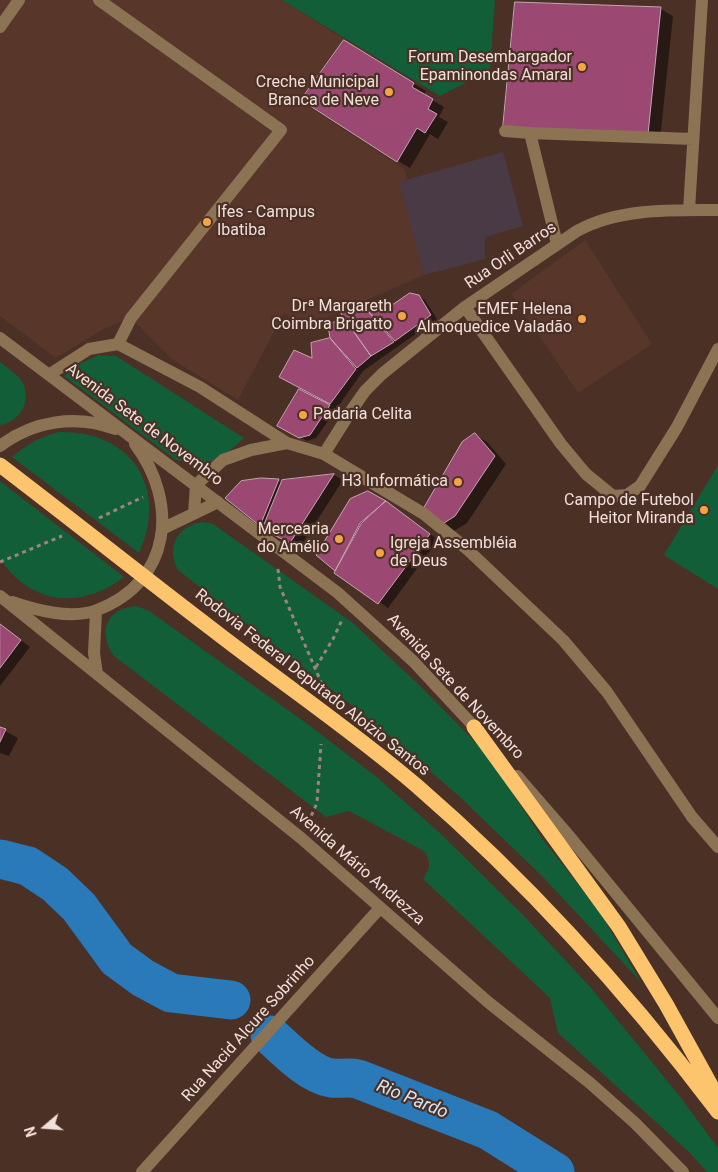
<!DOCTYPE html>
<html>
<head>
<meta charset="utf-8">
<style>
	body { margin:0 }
	#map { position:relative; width:718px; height:1172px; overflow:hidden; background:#4b3026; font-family:Roboto,sans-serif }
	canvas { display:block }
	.north { position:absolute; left:20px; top:1102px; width:50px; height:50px; -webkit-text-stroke:4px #4b3026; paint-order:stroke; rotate:252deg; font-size:14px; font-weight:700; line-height:20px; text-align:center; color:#f1dfd9 }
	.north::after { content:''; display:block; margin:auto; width:18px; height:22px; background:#f1dfd9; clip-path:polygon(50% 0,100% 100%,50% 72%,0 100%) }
</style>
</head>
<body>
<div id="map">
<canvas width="718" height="1172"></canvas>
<div class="north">N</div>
</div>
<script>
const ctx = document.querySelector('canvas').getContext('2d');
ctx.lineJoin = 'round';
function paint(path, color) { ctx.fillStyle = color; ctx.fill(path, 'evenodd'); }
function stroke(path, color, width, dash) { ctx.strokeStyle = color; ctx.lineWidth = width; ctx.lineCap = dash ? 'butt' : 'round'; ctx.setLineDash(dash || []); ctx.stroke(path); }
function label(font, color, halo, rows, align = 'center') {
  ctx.font = font + ' Roboto,sans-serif'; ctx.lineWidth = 4.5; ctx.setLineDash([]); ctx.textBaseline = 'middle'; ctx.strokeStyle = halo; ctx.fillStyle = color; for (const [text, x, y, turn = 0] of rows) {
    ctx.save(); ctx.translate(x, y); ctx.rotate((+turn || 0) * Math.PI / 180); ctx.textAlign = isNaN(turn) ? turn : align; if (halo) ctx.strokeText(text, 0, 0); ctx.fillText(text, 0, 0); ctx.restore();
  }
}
const built = new Path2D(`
	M0 0H282L344 39 300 101 405 169 424 275 303 328 284 313 238 400 172 359 131 318 107 327 56 358 0 316Z
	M585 240 652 344 578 393 511 294Z`);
const medical = new Path2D(`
	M503 152 523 226 485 237V259L424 275 399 182Z`);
const green = new Path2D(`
	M282 0H495L490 70 440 96Z
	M99 355 116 356 244 438C221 460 208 468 176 460L64 376 81 363Z
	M0 362C7 368 16 373 21 380 33 399 21 422 0 425Z
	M59 432C131 430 169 488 139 553L12 457C27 444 40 437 59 432Z
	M718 465V589L664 555Z
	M0 481 124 577C81 610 31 605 0 559Z
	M202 522 213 524 353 623 421 687 487 754 542 838 601 914 641 982 542 876 460 797 368 718 178 570C166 547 177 526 202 522Z
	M137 606 149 611 313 728 379 779 442 835 523 915 592 989 678 1094 718 1148V1172H707L691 1154 558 1033 550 998 423 879C430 868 432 863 424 851L349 811 326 817 114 656C97 632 106 608 137 606Z`);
const shadow = new Path2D(`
	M661 9 673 16 660 140 517 134Z
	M357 49 426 91 424 95 444 107 439 117 448 122 438 139 430 134 410 168 398 161Z
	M419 296 425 300 437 319 363 371 316 438 307 441 279 425 301 388 313 360 312 344 331 338 329 326 362 305 370 311Z
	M475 435 487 442 506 464 467 523 454 531 442 524Z
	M334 475 343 480 300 547 273 533 227 498 261 479 282 482Z
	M368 492 395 508 438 540 388 608 335 570Z
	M0 624 30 647 0 686Z
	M0 728 18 738 9 756 0 753Z`);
const river = new Path2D(`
	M0 859 28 866 55 884 79 907 117 959 143 978 171 993 231 1000
	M270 1035C285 1049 310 1075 331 1078 340 1079 349 1077 358 1079L488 1130 555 1172`);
const building = new Path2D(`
	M515 2 661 7 648 134 503 128Z
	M344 40 414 83 412 87 433 99 428 109 437 114 425 133 417 128 397 162 301 100Z
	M410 293 419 295 431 315 395 341 368 311 385 301 393 304Z
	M362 304 394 342 371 356 340 312Z
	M343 317 371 356 357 368 330 338 328 326Z
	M330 338 356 369 330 404 279 377 294 350 312 358 311 343Z
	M299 389 330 405 310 435 299 438 277 426Z
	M475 433 495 456 455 516 441 525 423 509 462 442Z
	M334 474 290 543 262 529 282 480Z
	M261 478 279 479 260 526 225 498 241 481Z
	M368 491 386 501 360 523 335 571 316 555 350 499Z
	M386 501 430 534 378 604 334 573 361 524Z
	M0 624 21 640 0 668Z
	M0 727 6 729 0 742Z`);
const path = new Path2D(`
	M99 518 143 497
	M0 562 62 536
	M278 569 280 587 324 689
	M316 667 333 639 342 620
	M308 823 317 803 321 744`);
const minor = new Path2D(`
	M99 0 281 130 131 318 118 344
	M0 27 19 0
	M505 131 530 133 557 244
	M530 133 693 139
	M689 210 702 0
	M465 307 561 444 586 474 613 496 627 495 640 486 677 427 718 349
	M0 338 338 593 413 661 481 734
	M50 374 89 349 118 344 200 387 287 443
	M0 446C33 421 76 414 115 429
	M324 454 351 411 365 391 382 374 465 307 577 231C618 208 672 210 718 210
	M196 485 223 460 251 450 287 443 324 454 424 514 467 549 563 640 607 692 692 817 718 847
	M194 513 196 485
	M164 528 218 502
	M0 596 301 838 488 1002 590 1083 635 1123 683 1172
	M12 602C36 610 71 620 97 610 172 582 179 502 135 444
	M96 611 94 653 97 674
	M517 776 570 837 718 1018
	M142 1172 380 908`);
const highway = new Path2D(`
	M0 465C71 519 141 575 212 629 280 682 352 730 417 786 529 883 629 994 718 1112
	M474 727 619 927 666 1004 718 1098`);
const markers = [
	[582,67,5,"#f4a345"],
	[389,92,5,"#f4a345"],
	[207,222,5,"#f4a345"],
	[402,316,5,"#f4a345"],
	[582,319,5,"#f4a345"],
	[303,415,5,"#f4a345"],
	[458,482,5,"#f4a345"],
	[704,510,5,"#f4a345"],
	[339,539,5,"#f4a345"],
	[380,553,5,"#f4a345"]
];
const poiNames = [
	["Forum Desembargador",572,58],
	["Epaminondas Amaral",572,76],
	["Creche Municipal",379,83],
	["Branca de Neve",379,101],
	["Ifes - Campus",217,213,"left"],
	["Ibatiba",217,231,"left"],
	["Drª Margareth",392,307],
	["Coimbra Brigatto",392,325],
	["EMEF Helena",572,310],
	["Almoquedice Valadão",572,328],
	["Padaria Celita",313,415,"left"],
	["H3 Informática",448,482],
	["Campo de Futebol",694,501],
	["Heitor Miranda",694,519],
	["Mercearia",329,530],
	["do Amélio",329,548],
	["Igreja Assembléia",390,544,"left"],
	["de Deus",390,562,"left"]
];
const streetNames = [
	["Rua Orli Barros",511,256,-34],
	["Avenida Sete de Novembro",144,425,37],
	["Rodovia Federal Deputado Aloízio Santos",312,683,38],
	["Avenida Sete de Novembro",455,687,47],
	["Avenida Mário Andrezza",357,866,41],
	["Rua Nacid Alcure Sobrinho",249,1029,-48]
];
const waterNames = [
	["Rio Pardo",412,1100,22]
];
paint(built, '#58362a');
paint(medical, '#4a3a46');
paint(green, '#125e39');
paint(shadow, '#0007');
stroke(river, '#2a79b8', 39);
paint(building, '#9b4873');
stroke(building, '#c5a5b3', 1);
stroke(path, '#9c857d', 3, [4, 4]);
stroke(minor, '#8b7353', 12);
stroke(highway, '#fdc46e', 15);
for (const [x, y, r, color] of markers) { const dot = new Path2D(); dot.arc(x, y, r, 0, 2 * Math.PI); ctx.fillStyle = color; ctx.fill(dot); stroke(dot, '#4b3026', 2); }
label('16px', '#f1dfd9', '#4b3026', poiNames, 'right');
label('16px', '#f1dfd9', '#4b3026', streetNames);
label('italic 18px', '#d3e5f6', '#4b3026', waterNames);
</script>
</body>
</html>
